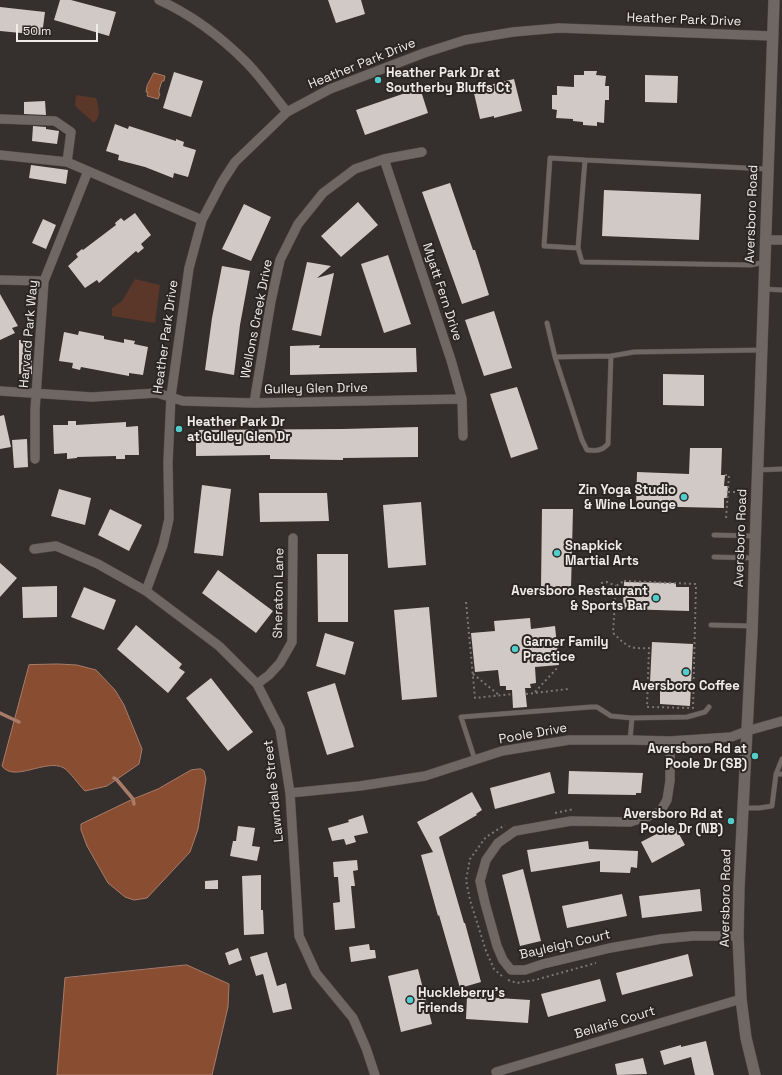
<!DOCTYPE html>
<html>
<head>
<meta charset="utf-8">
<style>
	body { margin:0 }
	#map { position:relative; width:782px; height:1075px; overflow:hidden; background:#352f2d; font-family:"Space Grotesk",sans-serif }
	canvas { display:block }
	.scale { position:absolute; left:16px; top:24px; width:82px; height:18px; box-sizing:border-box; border:2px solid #efebe9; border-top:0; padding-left:5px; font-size:12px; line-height:14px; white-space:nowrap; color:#efebe9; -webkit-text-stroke:3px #2b2523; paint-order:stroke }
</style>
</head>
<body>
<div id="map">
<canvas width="782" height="1075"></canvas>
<div class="scale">50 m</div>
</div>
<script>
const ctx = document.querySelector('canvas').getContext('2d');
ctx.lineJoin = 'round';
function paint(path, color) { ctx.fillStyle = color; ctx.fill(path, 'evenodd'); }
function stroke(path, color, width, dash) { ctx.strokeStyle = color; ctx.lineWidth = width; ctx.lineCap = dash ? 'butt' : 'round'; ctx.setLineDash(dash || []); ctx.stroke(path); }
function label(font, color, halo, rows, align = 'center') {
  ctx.font = font + ' "Space Grotesk",sans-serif'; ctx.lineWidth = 4; ctx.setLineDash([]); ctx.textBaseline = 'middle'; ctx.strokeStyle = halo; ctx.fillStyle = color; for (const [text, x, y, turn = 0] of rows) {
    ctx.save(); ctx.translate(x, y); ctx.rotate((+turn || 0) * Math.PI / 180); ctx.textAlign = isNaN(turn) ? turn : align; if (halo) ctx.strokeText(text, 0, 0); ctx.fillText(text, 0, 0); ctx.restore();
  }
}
const green = new Path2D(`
	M76 95 96 98C99 107 101 116 94 123L75 106Z
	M135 279 160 285 155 323 112 316V308L122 301Z`);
const water = new Path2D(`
	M154 73 165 76 164 81H162L159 90V94H160L158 99 147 96 148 92H146L147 86Z
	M58 664 77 665 96 670 115 690 124 705 142 749 139 764 107 786 85 791C79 785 70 772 64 768 46 758 14 783 2 766L29 665Z
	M201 769 204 771 206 779 198 829 190 852 147 898 134 900 125 897 108 883 87 846 81 830V824L133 799 158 789 191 770Z
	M187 965 229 984 228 1007 212 1075H57L65 978Z`);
const stream = new Path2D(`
	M0 713 19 722
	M114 778 117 780 133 799 134 804`);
const building = new Path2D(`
	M60 0H71L116 12 109 36 54 20Z
	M328 0H361L365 14 336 23Z
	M0 7 45 12 42 35 0 31Z
	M584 71H597L596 75 606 76 605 86H609V100H605L604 123 597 122V126L583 125V122L573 121V119L556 118 557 110 552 109V95H557V86L574 87V75H584Z
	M174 72 203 81 191 117 163 108Z
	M645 75 678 76 677 103 645 102Z
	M514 79 522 111 494 118V116L480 119 473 89Z
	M420 88 428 113 365 135 356 110Z
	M45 101 46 115 24 114V102Z
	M115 124 128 129 129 126 176 141V139L184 142 183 146 196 150 188 177 174 173 173 178 145 167 118 160 119 155 106 151Z
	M33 126 46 127V129L59 131 57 144 32 141Z
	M31 165 68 170 66 184 29 178Z
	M450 183 473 250H475L489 295 462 304 422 192Z
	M604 190 701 194 699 240 602 236Z
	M358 202 378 225 341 257 321 236Z
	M244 204 271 217 251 261 222 249Z
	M135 213 151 235 141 244 144 248 138 253 136 251 99 283 97 280 85 288 68 266 78 257 76 254 82 249 83 250 116 225 115 223 121 218 124 221Z
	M43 219 56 225 46 249 32 243Z
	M388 255 411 324 384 333 361 264Z
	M307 262 331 266 317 278 334 273 321 336 292 330Z
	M222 266 250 271 240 325 234 375 205 370 212 318Z
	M0 294 18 326 12 328 15 333 0 340Z
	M494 311 512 368 484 376 465 320Z
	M79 331 104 336V339L124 343V339L135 341 134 344 148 347 143 375 129 373V376L81 367 80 370 72 368 73 363 59 361 64 332 78 335Z
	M19 340H32V374H19Z
	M320 345 319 348H416L417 372 290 375V346Z
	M663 374 704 375V406L663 405Z
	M517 387 538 449 511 458 490 394Z
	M4 415 11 447 0 449V416Z
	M68 421H76V425L126 422V427L138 426 139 455H125V459H116V456L77 457V458L67 459V453L54 454 53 425H68Z
	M418 427V457L343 458V460L270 459V455L196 456V430L343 429Z
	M27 439 28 467 14 468 12 440Z
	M690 448H722L721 475H725L724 486H728L727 498H724V508L636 506 637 472 689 474Z
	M202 485 231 489 223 556 194 553Z
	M59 489 91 498 85 525 51 516Z
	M259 493H327L329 521 260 522Z
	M421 502 426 565 388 568 383 505Z
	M110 509 142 525 129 551 98 535Z
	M542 509H573L571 588 541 587Z
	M317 554H348V622H318Z
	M0 563 17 578 0 597Z
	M218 570 273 611 256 633 202 593Z
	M624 582 676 583V587H689V611L623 609Z
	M57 586V617L23 618 22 587Z
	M84 587 116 600 104 630 71 617Z
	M429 607 437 697 402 700 394 610Z
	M530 618 531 629 555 626 559 665 535 667 536 683 530 684 531 688H525L527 707 513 708 512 690H506V686H500L498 670 475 672 471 633 495 631 494 621Z
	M136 625 182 664 179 668 185 672 168 693 117 649Z
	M325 633 354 642 345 675 316 666Z
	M652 642 693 644 690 706 660 704V683L650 682Z
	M211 678 253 732 228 751 186 698Z
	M335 683 354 747 327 755 307 692Z
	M569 771 643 773 641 793H636V795L568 794Z
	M550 772 555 793 495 809 490 788Z
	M472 792 482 810 476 814 477 815 439 837 464 923H465L481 982 460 988 439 915 438 916 421 855 433 852 417 822Z
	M363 815 368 833 354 836 356 842 346 845 344 839 332 841 328 828 349 822 348 820Z
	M674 825 685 845 652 863 641 842Z
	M238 826 255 828 252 846 260 847 257 861 230 856 233 841H236Z
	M588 841 589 849 638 851 637 868 631 867 630 873 600 872V861L531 872 527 850Z
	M357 860 358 870 353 871 355 886H351L355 928 335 930 333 903 340 902 338 877H334L333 862Z
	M523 869 541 941 520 946 502 875Z
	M261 875V910H263L264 934 244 935 242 876Z
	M218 880V889H205V881Z
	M700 889 702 911 642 918 639 896Z
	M622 894 627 916 567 928 562 906Z
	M369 944 370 950H375L376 958 351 962 349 947Z
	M238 948 242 960 229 965 225 953Z
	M267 952 277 986 286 983 292 1009 273 1013 263 974 256 976 250 957Z
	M688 954 693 976 622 995 616 973Z
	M418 969 432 1024 401 1032 388 976Z
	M600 979 606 1001 548 1017 541 994Z
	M467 996 530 1000 528 1023 466 1019Z
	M706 1041 714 1075H695L691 1057 664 1065 660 1051 681 1045V1047Z
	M643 1058 647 1074 617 1075 615 1064Z`);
const path = new Path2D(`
	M725 475H729L726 519
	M728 492H741
	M596 505 617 506 636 504
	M624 581 696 584 693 708 647 707 649 648C629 649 628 647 613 633L616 586Z
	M601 583 607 582 616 586
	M466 602 475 698 512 694
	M473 674 499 695
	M535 692 558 667
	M526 694 568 689
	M555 813 574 809
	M502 976 494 969 486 951 470 900 466 880 470 859 486 837 505 825
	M508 980 517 983 535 980 596 963`);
const service = new Path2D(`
	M578 248 544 246 550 158 585 160
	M765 262 751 265 582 262 578 248 585 160 767 169
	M764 289 782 290
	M547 323 555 357
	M611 356 555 357 582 440 587 450C596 451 602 451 608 444L611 356 634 352 762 350
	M758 470 782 469
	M714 535 755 536
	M714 557 754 558
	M711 625 752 626
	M630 740 632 718 687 717 705 712 709 707
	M475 760 461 717 591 707H597L611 716 632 718
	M776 774H782
	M744 808H759L772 806 776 774 782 759`);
const minor = new Path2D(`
	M159 0C192 15 220 36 246 62 261 77 273 95 287 112
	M0 119 55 121 71 132 67 162
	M0 155 67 162 202 220
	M384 159 451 360 462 399 463 436
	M765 240H782
	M0 280 44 281
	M0 391 92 397 157 393 183 401 254 403 462 399
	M254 403 271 301 280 260 298 224 323 193 355 169 384 159 422 152
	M35 459V410L44 281 88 171
	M34 549 56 546 98 564 146 591 219 646 257 684 280 729 290 793 299 936 316 973 353 1018 366 1048 375 1075
	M146 591 163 545 169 519 168 462 171 396 189 268 202 220 222 182 235 162 287 112 330 89 424 53 465 40 513 32 559 28 772 36
	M257 684 269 675 280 663 292 642 293 538
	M670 741V781L667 800 660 812 646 817 630 822 571 821 515 831 498 843 486 860 480 881 485 903 497 946 503 960 511 970H525L543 964 610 948 661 939 693 936H738
	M290 793 360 786 425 776 502 751 569 740H630L670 741 731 737 747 731 782 721
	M496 1072 741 999`);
const tertiary = new Path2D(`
	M755 1075 746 1038 741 999 738 936 739 887 752 632 774 0`);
const markers = [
	[378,80,4,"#52cdcc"],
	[179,429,4,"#52cdcc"],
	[684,497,4,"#52cdcc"],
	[557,553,4,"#52cdcc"],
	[656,598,4,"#52cdcc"],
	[515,649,4,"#52cdcc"],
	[686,672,4,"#52cdcc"],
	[755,756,4,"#52cdcc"],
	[731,821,4,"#52cdcc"],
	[410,1000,4,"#52cdcc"]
];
const streetNames = [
	["Heather Park Drive",684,20,2],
	["Heather Park Drive",362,64,-22],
	["Aversboro Road",752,214,-88],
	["Myatt Fern Drive",442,292,72],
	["Wellons Creek Drive",257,319,-79],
	["Harvard Park Way",29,334,-85],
	["Heather Park Drive",166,337,-82],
	["Gulley Glen Drive",316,389,-1],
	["Aversboro Road",741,538,-88],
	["Sheraton Lane",279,593,-89],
	["Poole Drive",533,734,-10],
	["Lawndale Street",274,791,-96],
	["Aversboro Road",726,898,-89],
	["Bayleigh Court",565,945,-13],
	["Bellaris Court",615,1023,-17]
];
const poiNames = [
	["Heather Park Dr at",386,73],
	["Southerby Bluffs Ct",386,88],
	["Heather Park Dr",187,422],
	["at Gulley Glen Dr",187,437],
	["Zin Yoga Studio",676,490,"right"],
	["& Wine Lounge",676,505,"right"],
	["Snapkick",565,546],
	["Martial Arts",565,561],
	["Aversboro Restaurant",648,591,"right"],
	["& Sports Bar",648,606,"right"],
	["Garner Family",523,642],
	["Practice",523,657],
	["Aversboro Coffee",686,686,"center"],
	["Aversboro Rd at",747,749,"right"],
	["Poole Dr (SB)",747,764,"right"],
	["Aversboro Rd at",723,814,"right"],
	["Poole Dr (NB)",723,829,"right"],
	["Huckleberry's",418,993],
	["Friends",418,1008]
];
paint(green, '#5a3728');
paint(water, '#894d32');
stroke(water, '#a87c69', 1);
stroke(stream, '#a87c69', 3.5);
paint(building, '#d1c9c6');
stroke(service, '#544e4c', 5.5);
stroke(minor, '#544e4c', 10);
stroke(tertiary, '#544e4c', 12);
stroke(path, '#7b7674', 2, [2, 3]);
stroke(service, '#6e6764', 4.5);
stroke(minor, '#6e6764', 9);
stroke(tertiary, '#6e6764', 11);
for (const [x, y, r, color] of markers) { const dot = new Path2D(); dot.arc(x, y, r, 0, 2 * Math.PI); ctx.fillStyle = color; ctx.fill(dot); stroke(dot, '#2b2523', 1.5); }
label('13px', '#efebe9', '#2b2523', streetNames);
label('bold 13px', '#efebe9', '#2b2523', poiNames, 'left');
</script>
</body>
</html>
